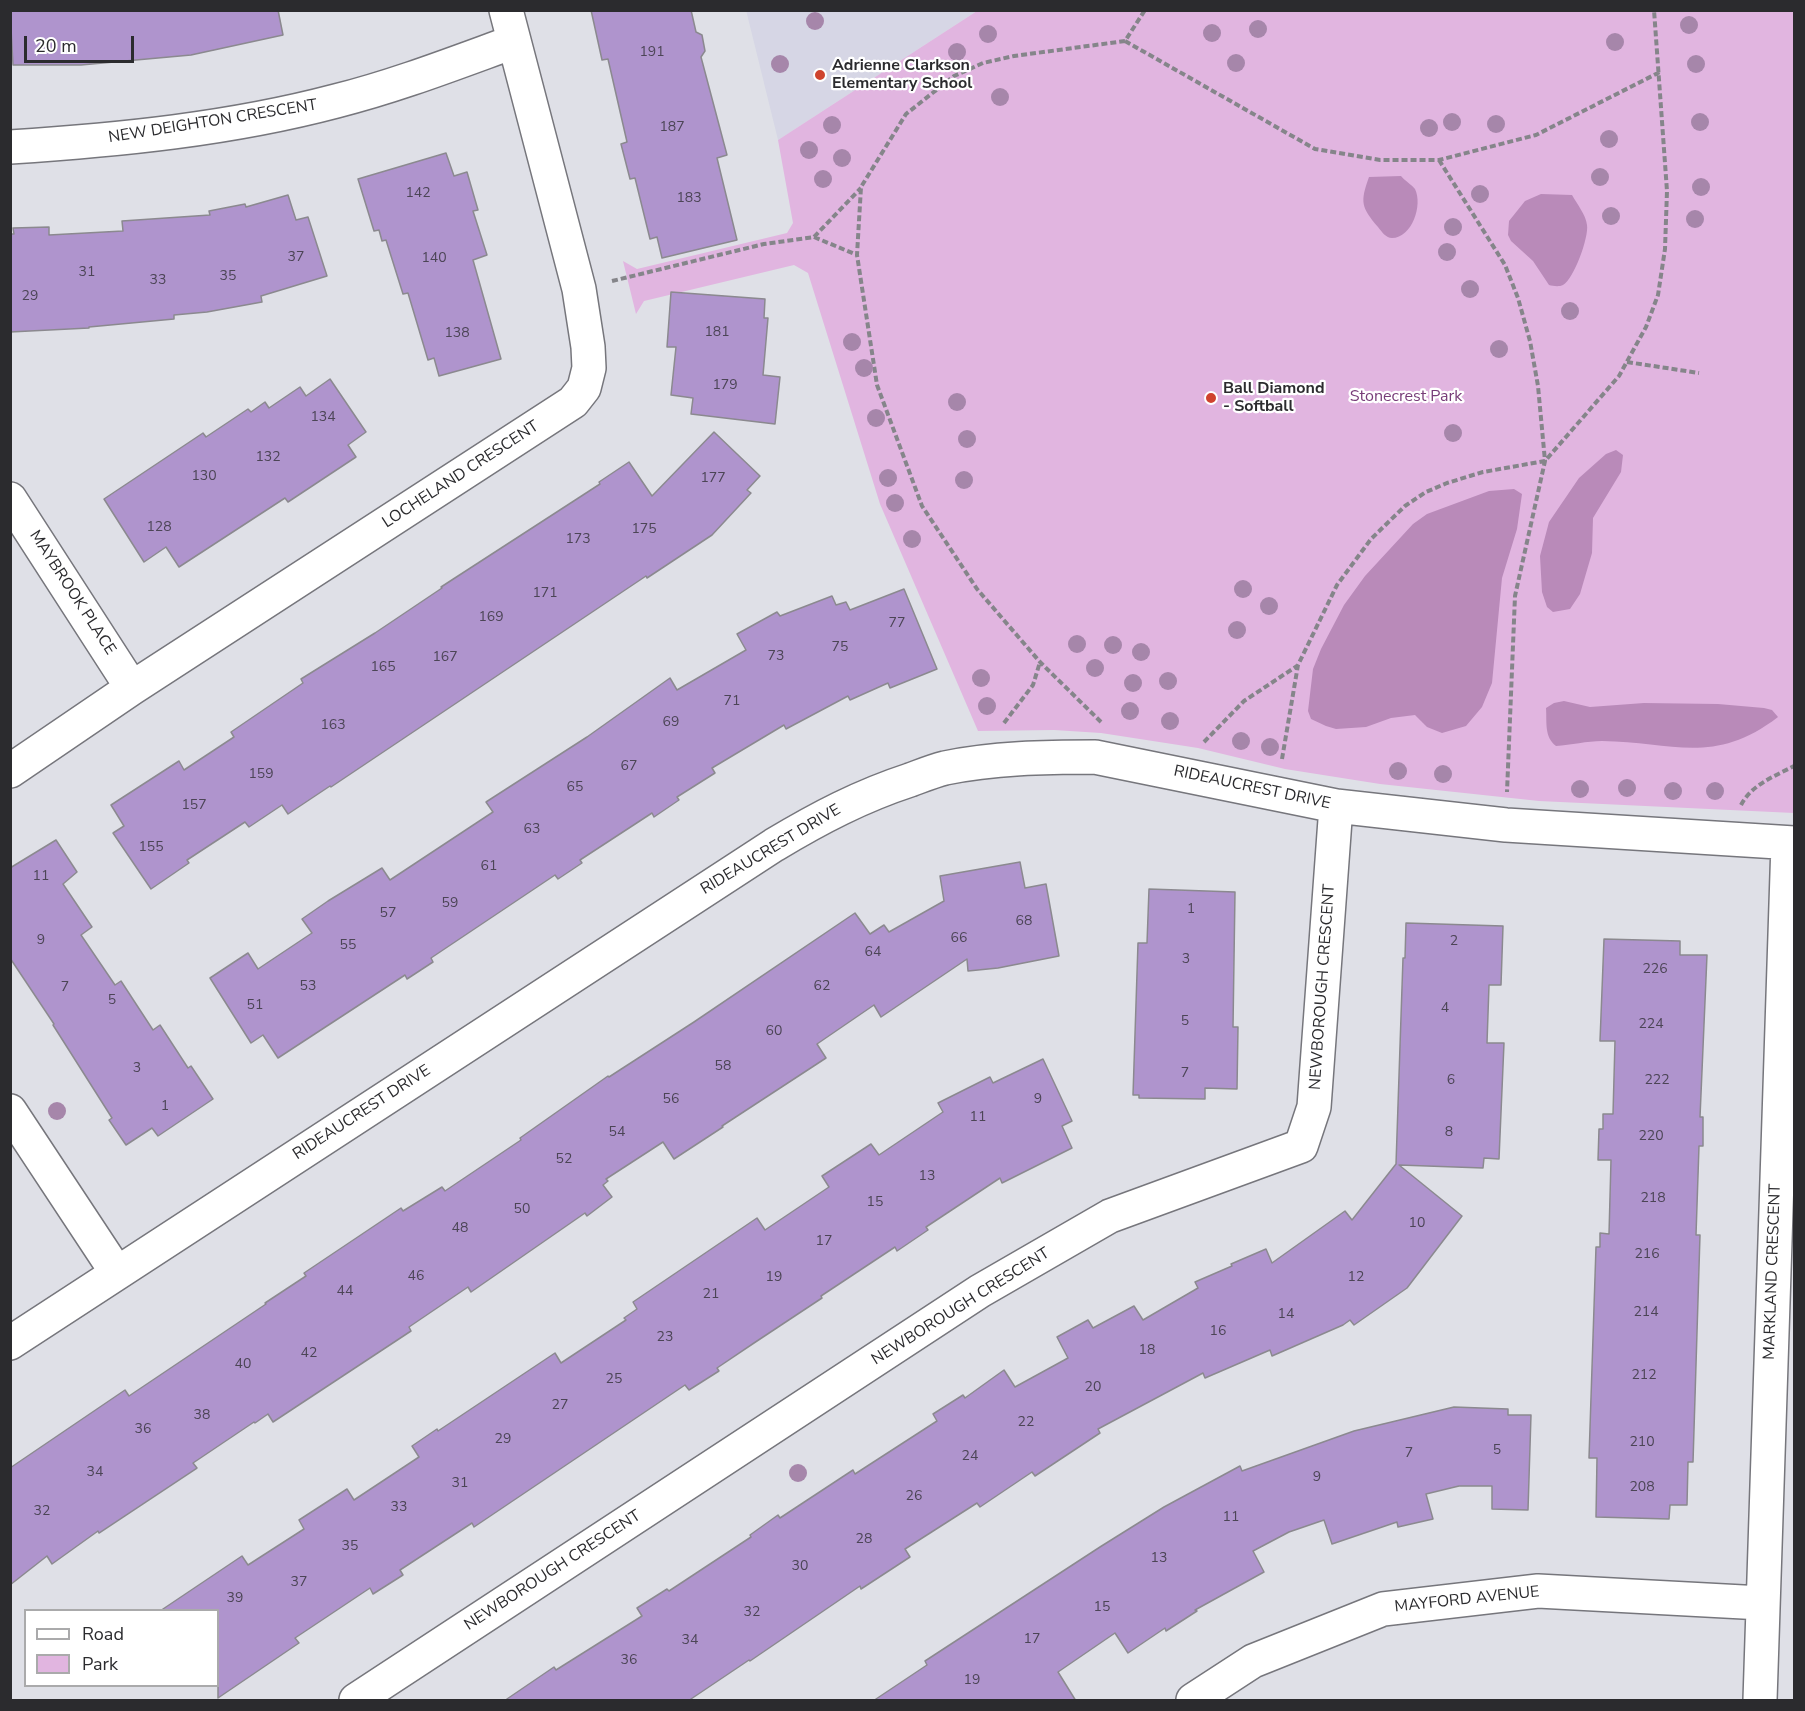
<!DOCTYPE html>
<html>
<head>
<meta charset="utf-8">
<style>
	body { margin:0 }
	#map { position:relative; width:1805px; height:1711px; overflow:hidden; background:#dfe0e7; font-family:"Nunito Sans",sans-serif }
	canvas { display:block }
	.frame { position:absolute; inset:0; border:12px solid #2b2b2e; pointer-events:none }
	.legend { position:absolute; left:24px; top:1609px; width:195px; height:78px; box-sizing:border-box; background:#fff; border:2px solid #aaaaab; margin:0; padding:8px 10px; list-style:none; font-size:18px; color:#2b2b2e }
	.legend li { display:flex; align-items:center; gap:12px; height:30px }
	.legend b { width:30px; border:2px solid #aaaaab }
	.scale { position:absolute; left:24px; top:36px; width:110px; height:27px; box-sizing:border-box; border:3px solid #2b2b2e; border-top:0; padding-left:8px; font-size:18px; line-height:21px; white-space:nowrap; color:#2b2b2e; -webkit-text-stroke:4px #fff; paint-order:stroke }
</style>
</head>
<body>
<div id="map">
<canvas width="1805" height="1711"></canvas>
<div class="frame"></div>
<ul class="legend">
<li><b style="height:8px;background:#fff"></b>Road</li>
<li><b style="height:16px;background:#e1b5e0"></b>Park</li>
</ul>
<div class="scale">20 m</div>
</div>
<script>
const ctx = document.querySelector('canvas').getContext('2d');
ctx.lineJoin = 'round';
function paint(path, color) { ctx.fillStyle = color; ctx.fill(path, 'evenodd'); }
function stroke(path, color, width, dash) { ctx.strokeStyle = color; ctx.lineWidth = width; ctx.lineCap = dash ? 'butt' : 'round'; ctx.setLineDash(dash || []); ctx.stroke(path); }
function label(font, color, halo, rows, align = 'center') {
  ctx.font = font + ' "Nunito Sans",sans-serif'; ctx.lineWidth = 4.5; ctx.setLineDash([]); ctx.textBaseline = 'middle'; ctx.strokeStyle = halo; ctx.fillStyle = color; for (const [text, x, y, turn = 0] of rows) {
    ctx.save(); ctx.translate(x, y); ctx.rotate((+turn || 0) * Math.PI / 180); ctx.textAlign = isNaN(turn) ? turn : align; if (halo) ctx.strokeText(text, 0, 0); ctx.fillText(text, 0, 0); ctx.restore();
  }
}
const built = new Path2D(`
	M746 10 977 11 778 140Z`);
const green = new Path2D(`
	M977 11H1794V813L1539 801 1380 784 1285 769 1198 748 1101 733 1054 730 978 731 880 504 808 273 794 265 644 301 636 314 623 261 637 269 787 233 793 223 778 140Z`);
const forest = new Path2D(`
	M1401 176C1404 180 1412 185 1415 189 1423 205 1412 238 1392 238 1386 238 1382 232 1378 227 1361 207 1360 202 1369 177Z
	M1541 194 1572 195C1577 204 1586 215 1587 225 1589 237 1574 279 1563 285 1559 287 1553 286 1549 285L1533 261 1511 241 1508 235 1509 221 1525 201Z
	M1616 450 1623 455 1621 472 1593 518 1592 553 1580 594 1570 609 1553 612 1547 607 1542 592 1540 556 1549 522 1579 478 1606 454Z
	M1514 489 1522 494 1517 529 1502 578 1492 683 1482 707 1466 726 1442 733 1427 727 1415 715 1391 718 1366 727 1336 729 1326 726 1311 719 1308 711 1313 669 1321 649 1344 605 1365 576 1413 524 1427 514 1489 491Z
	M1564 701 1590 707 1644 703 1718 704 1764 708 1772 710 1778 717C1714 766 1673 742 1602 741 1587 741 1571 745 1556 746 1544 737 1547 722 1546 708L1554 703Z`);
const building = new Path2D(`
	M10 10H278L283 35 191 55 81 65H13Z
	M591 10H691L696 32 702 35 705 51 701 57 727 155 717 158 737 240 662 258 657 237 650 239 635 178 630 179 621 144 627 142 608 59 602 60Z
	M446 153 454 176 467 172 478 210 473 211 487 255 473 260 501 359 439 376 434 358 428 360 408 293 403 294 386 240 382 241 379 230 374 231 358 179Z
	M288 195 296 220 308 217 327 276 261 296 262 302 207 312 174 315V319L89 327V328L10 332V234H14L13 228 49 227V235L123 231 122 221 210 215 209 211 245 204 246 207Z
	M671 292 765 299 764 318H768L763 375 780 377 775 424 691 414 693 398 671 395 676 347H667Z
	M330 379 366 432 348 445 356 457 288 502 285 498 179 567 166 547 144 562 104 499 203 433 206 437 248 409 251 412 265 402 269 408 300 387 306 396Z
	M714 432 760 476 747 490 751 493 712 535 647 578 646 576 331 787 330 786 288 814 282 805 249 827 245 822 187 860 189 863 151 889 113 833 124 826 111 805 179 761 184 770 234 737 231 732 303 683 301 679 375 633 442 588 441 587 600 484 599 482 629 462 652 496Z
	M904 589 937 669 890 688 888 683 850 700 848 696 786 729 784 725 712 768 715 773 677 797 679 800 654 817 652 813 580 860 582 863 558 879 555 875 431 958 433 962 407 979 405 975 278 1058 263 1035 251 1043 210 978 248 953 258 969 312 933 302 919 328 901 382 868 390 880 493 812 486 802 587 737 670 678 677 690 746 650 737 634 777 612 780 616 832 596 836 605 846 602 850 610Z
	M56 840 77 872 63 884 92 927 81 935 115 985 121 981 153 1030 160 1025 188 1068 191 1066 213 1099 158 1136 152 1128 126 1145 109 1120 112 1118 53 1025 54 1024 10 958V868Z
	M1020 862 1025 888 1046 884 1059 956 998 968 968 971 967 959 881 1017 874 1005 817 1044 826 1058 722 1126 723 1127 674 1159 663 1142 606 1179 608 1181 603 1185 612 1197 587 1216 585 1213 471 1292 468 1287 409 1327 411 1331 273 1422 268 1414 255 1423 254 1422 193 1463 197 1468 99 1533 98 1531 52 1564 47 1556 10 1585V1468L125 1390 129 1396 266 1304 265 1303 306 1276 304 1273 401 1208 403 1211 442 1187 445 1191 521 1140 520 1138 608 1076 609 1077 694 1022 855 913 870 934 884 925 889 932 944 901 940 876Z
	M1149 889 1235 892 1233 1027H1238L1237 1089 1205 1088V1099L1139 1098V1095H1133L1138 943H1147Z
	M1406 923 1503 926 1501 985H1489L1487 1043H1504L1499 1159 1484 1158 1483 1168 1399 1165 1462 1216 1407 1288 1354 1325 1350 1320 1343 1325 1272 1356 1270 1350 1205 1378 1203 1373 1098 1429 1100 1433 1035 1476 1032 1472 980 1507 977 1503 905 1549 910 1557 861 1589 860 1586 750 1661 749 1660 688 1701H504L554 1667 556 1670 642 1616 637 1608 667 1589 669 1591 751 1537 750 1535 778 1515 780 1518 853 1470 855 1474 937 1421 933 1414 963 1395 965 1398 1004 1370 1015 1387 1068 1358 1057 1337 1088 1320 1093 1328 1134 1306 1143 1320 1198 1288 1195 1282 1232 1266 1231 1264 1266 1249 1272 1263 1345 1211 1352 1220 1396 1164 1403 958H1405Z
	M1604 939 1680 941V955H1707L1700 1117H1703V1146H1699L1696 1235H1700L1693 1462H1688L1687 1505H1670L1669 1519 1596 1517 1597 1458H1589L1596 1247H1600V1233L1609 1234 1611 1160H1598L1599 1129H1603V1114H1613L1615 1041H1600Z
	M1043 1059 1072 1121 1062 1126 1072 1148 1002 1183 1000 1178 926 1227 928 1230 897 1251 895 1247 821 1296 822 1298 754 1343 717 1368 719 1371 689 1390 685 1385 474 1527 472 1523 400 1570 403 1575 373 1594 370 1588 295 1638 299 1643 218 1698V1611H160L242 1556 248 1565 304 1529 299 1520 347 1489 354 1500 419 1457 412 1446 437 1429 438 1431 555 1353 561 1363 626 1320 624 1318 637 1309 633 1302 757 1218 765 1230 829 1187 822 1176 871 1144 879 1155 943 1112 938 1103 990 1077 993 1083Z
	M1454 1407 1508 1409V1415H1531L1528 1510 1492 1509V1486H1459L1426 1494 1433 1519 1398 1527 1397 1522 1332 1544 1324 1520 1289 1532 1253 1551 1264 1572 1195 1610 1197 1611 1166 1631 1165 1628 1128 1653 1115 1633 1058 1672 1076 1701H873L927 1665 925 1661 1100 1547 1164 1507 1240 1466 1242 1471 1354 1431Z`);
const path = new Path2D(`
	M1125 41 1315 149 1380 160H1439L1536 135 1660 72
	M1439 160 1505 265 1518 298 1530 341 1538 386 1545 461 1515 596 1507 792
	M814 237 857 255
	M612 281 764 244 814 237 861 188
	M1627 362 1699 373
	M1101 722 1040 662 977 589 922 506 877 385 857 255 861 187 906 114 954 76 983 63 1014 56 1125 41 1145 10
	M1004 723 1033 685 1040 662
	M1204 742 1244 701 1297 666
	M1282 759 1298 665 1337 585 1371 539 1405 506 1426 492 1447 483 1483 472 1545 461 1619 376 1646 327 1658 295 1665 249 1667 191 1654 10
	M1741 805C1751 785 1775 776 1794 766`);
const minor = new Path2D(`
	M10 147C119 140 230 129 336 101 396 86 455 63 513 42
	M10 499 132 688
	M10 771 132 688 573 402 584 388 589 368 588 347 579 289 506 10
	M10 1111 117 1273
	M10 1343 774 845C819 818 861 796 910 780 921 776 933 771 945 768 993 758 1045 757 1095 757L1336 806 1506 825 1794 843
	M356 1700 980 1291 1110 1216 1301 1146 1314 1107 1336 806
	M1193 1700 1253 1661 1383 1609 1538 1591 1762 1603
	M1760 1700 1788 843`);
const trees = [
	[815,21],
	[1689,25],
	[1258,29],
	[1212,33],
	[988,34],
	[1615,42],
	[957,52],
	[1236,63],
	[780,64],
	[1696,64],
	[1000,97],
	[1452,122],
	[1700,122],
	[1496,124],
	[832,125],
	[1429,128],
	[1609,139],
	[809,150],
	[842,158],
	[1600,177],
	[823,179],
	[1701,187],
	[1480,194],
	[1611,216],
	[1695,219],
	[1453,227],
	[1447,252],
	[1470,289],
	[1570,311],
	[852,342],
	[1499,349],
	[864,368],
	[957,402],
	[876,418],
	[1453,433],
	[967,439],
	[888,478],
	[964,480],
	[895,503],
	[912,539],
	[1243,589],
	[1269,606],
	[1237,630],
	[1077,644],
	[1113,645],
	[1141,652],
	[1095,668],
	[981,678],
	[1168,681],
	[1133,683],
	[987,706],
	[1130,711],
	[1170,721],
	[1241,741],
	[1270,747],
	[1398,771],
	[1443,774],
	[1627,788],
	[1580,789],
	[1673,791],
	[1715,791],
	[57,1111],
	[798,1473]
];
const markers = [
	[820,75,6,"#cf432e"],
	[1211,398,6,"#cf432e"]
];
const numberNames = [
	["191",652,53],
	["187",672,128],
	["142",418,194],
	["183",689,199],
	["37",296,258],
	["140",434,259],
	["31",87,273],
	["35",228,277],
	["33",158,281],
	["29",30,297],
	["181",717,333],
	["138",457,334],
	["179",725,386],
	["134",323,418],
	["132",268,458],
	["130",204,477],
	["177",713,479],
	["128",159,528],
	["175",644,530],
	["173",578,540],
	["171",545,594],
	["169",491,618],
	["77",897,624],
	["75",840,648],
	["73",776,657],
	["167",445,658],
	["165",383,668],
	["71",732,702],
	["69",671,723],
	["163",333,726],
	["67",629,767],
	["159",261,775],
	["65",575,788],
	["157",194,806],
	["63",532,830],
	["155",151,848],
	["61",489,867],
	["11",41,877],
	["59",450,904],
	["1",1191,910],
	["57",388,914],
	["68",1024,922],
	["66",959,939],
	["9",41,941],
	["2",1454,942],
	["55",348,946],
	["64",873,953],
	["3",1186,960],
	["226",1655,970],
	["53",308,987],
	["62",822,987],
	["7",65,988],
	["5",112,1001],
	["51",255,1006],
	["4",1445,1009],
	["5",1185,1022],
	["224",1651,1025],
	["60",774,1032],
	["58",723,1067],
	["3",137,1069],
	["7",1185,1074],
	["6",1451,1081],
	["222",1657,1081],
	["56",671,1100],
	["9",1038,1100],
	["1",165,1107],
	["11",978,1118],
	["54",617,1133],
	["8",1449,1133],
	["220",1651,1137],
	["52",564,1160],
	["13",927,1177],
	["218",1653,1199],
	["15",875,1203],
	["50",522,1210],
	["10",1417,1224],
	["48",460,1229],
	["17",824,1242],
	["216",1647,1255],
	["46",416,1277],
	["19",774,1278],
	["12",1356,1278],
	["44",345,1292],
	["21",711,1295],
	["214",1646,1313],
	["14",1286,1315],
	["16",1218,1332],
	["23",665,1338],
	["18",1147,1351],
	["42",309,1354],
	["40",243,1365],
	["212",1644,1376],
	["25",614,1380],
	["20",1093,1388],
	["27",560,1406],
	["38",202,1416],
	["22",1026,1423],
	["36",143,1430],
	["29",503,1440],
	["210",1642,1443],
	["5",1497,1451],
	["7",1409,1454],
	["24",970,1457],
	["34",95,1473],
	["9",1317,1478],
	["31",460,1484],
	["208",1642,1488],
	["26",914,1497],
	["33",399,1508],
	["32",42,1512],
	["11",1231,1518],
	["28",864,1540],
	["35",350,1547],
	["13",1159,1559],
	["30",800,1567],
	["37",299,1583],
	["39",235,1599],
	["15",1102,1608],
	["32",752,1613],
	["17",1032,1640],
	["34",690,1641],
	["36",629,1661],
	["19",972,1681]
];
const poiNames = [
	["Adrienne Clarkson",832,66],
	["Elementary School",832,84],
	["Ball Diamond",1223,389],
	["- Softball",1223,407]
];
const streetNames = [
	["NEW DEIGHTON CRESCENT",213,122,-9],
	["LOCHELAND CRESCENT",461,475,-33],
	["MAYBROOK PLACE",72,593,57],
	["RIDEAUCREST DRIVE",1252,788,12],
	["RIDEAUCREST DRIVE",771,850,-31],
	["NEWBOROUGH CRESCENT",1323,987,-86],
	["RIDEAUCREST DRIVE",362,1113,-33],
	["MARKLAND CRESCENT",1773,1272,-88],
	["NEWBOROUGH CRESCENT",961,1307,-32],
	["NEWBOROUGH CRESCENT",553,1571,-33],
	["MAYFORD AVENUE",1467,1600,-6]
];
const parkNames = [
	["Stonecrest Park",1406,397]
];
paint(built, '#d6d6e5');
paint(green, '#e1b5e0');
paint(forest, '#b98ab9');
paint(building, '#af94cd');
stroke(building, '#8b898f', 1.5);
stroke(minor, '#76767c', 36);
stroke(path, '#85858a', 4, [6, 3]);
stroke(minor, '#fff', 33);
ctx.fillStyle = '#a686aa';
for (const [x, y] of trees) { ctx.beginPath(); ctx.arc(x, y, 9, 0, 2 * Math.PI); ctx.fill(); }
for (const [x, y, r, color] of markers) { const dot = new Path2D(); dot.arc(x, y, r, 0, 2 * Math.PI); ctx.fillStyle = color; ctx.fill(dot); stroke(dot, '#fff', 2); }
label('14px', '#4c4556', null, numberNames);
label('bold 16px', '#2b2b2e', '#fff', poiNames, 'left');
label('16px', '#2b2b2e', '#fff', streetNames);
label('16px', '#773c78', '#fff', parkNames);
</script>
</body>
</html>
